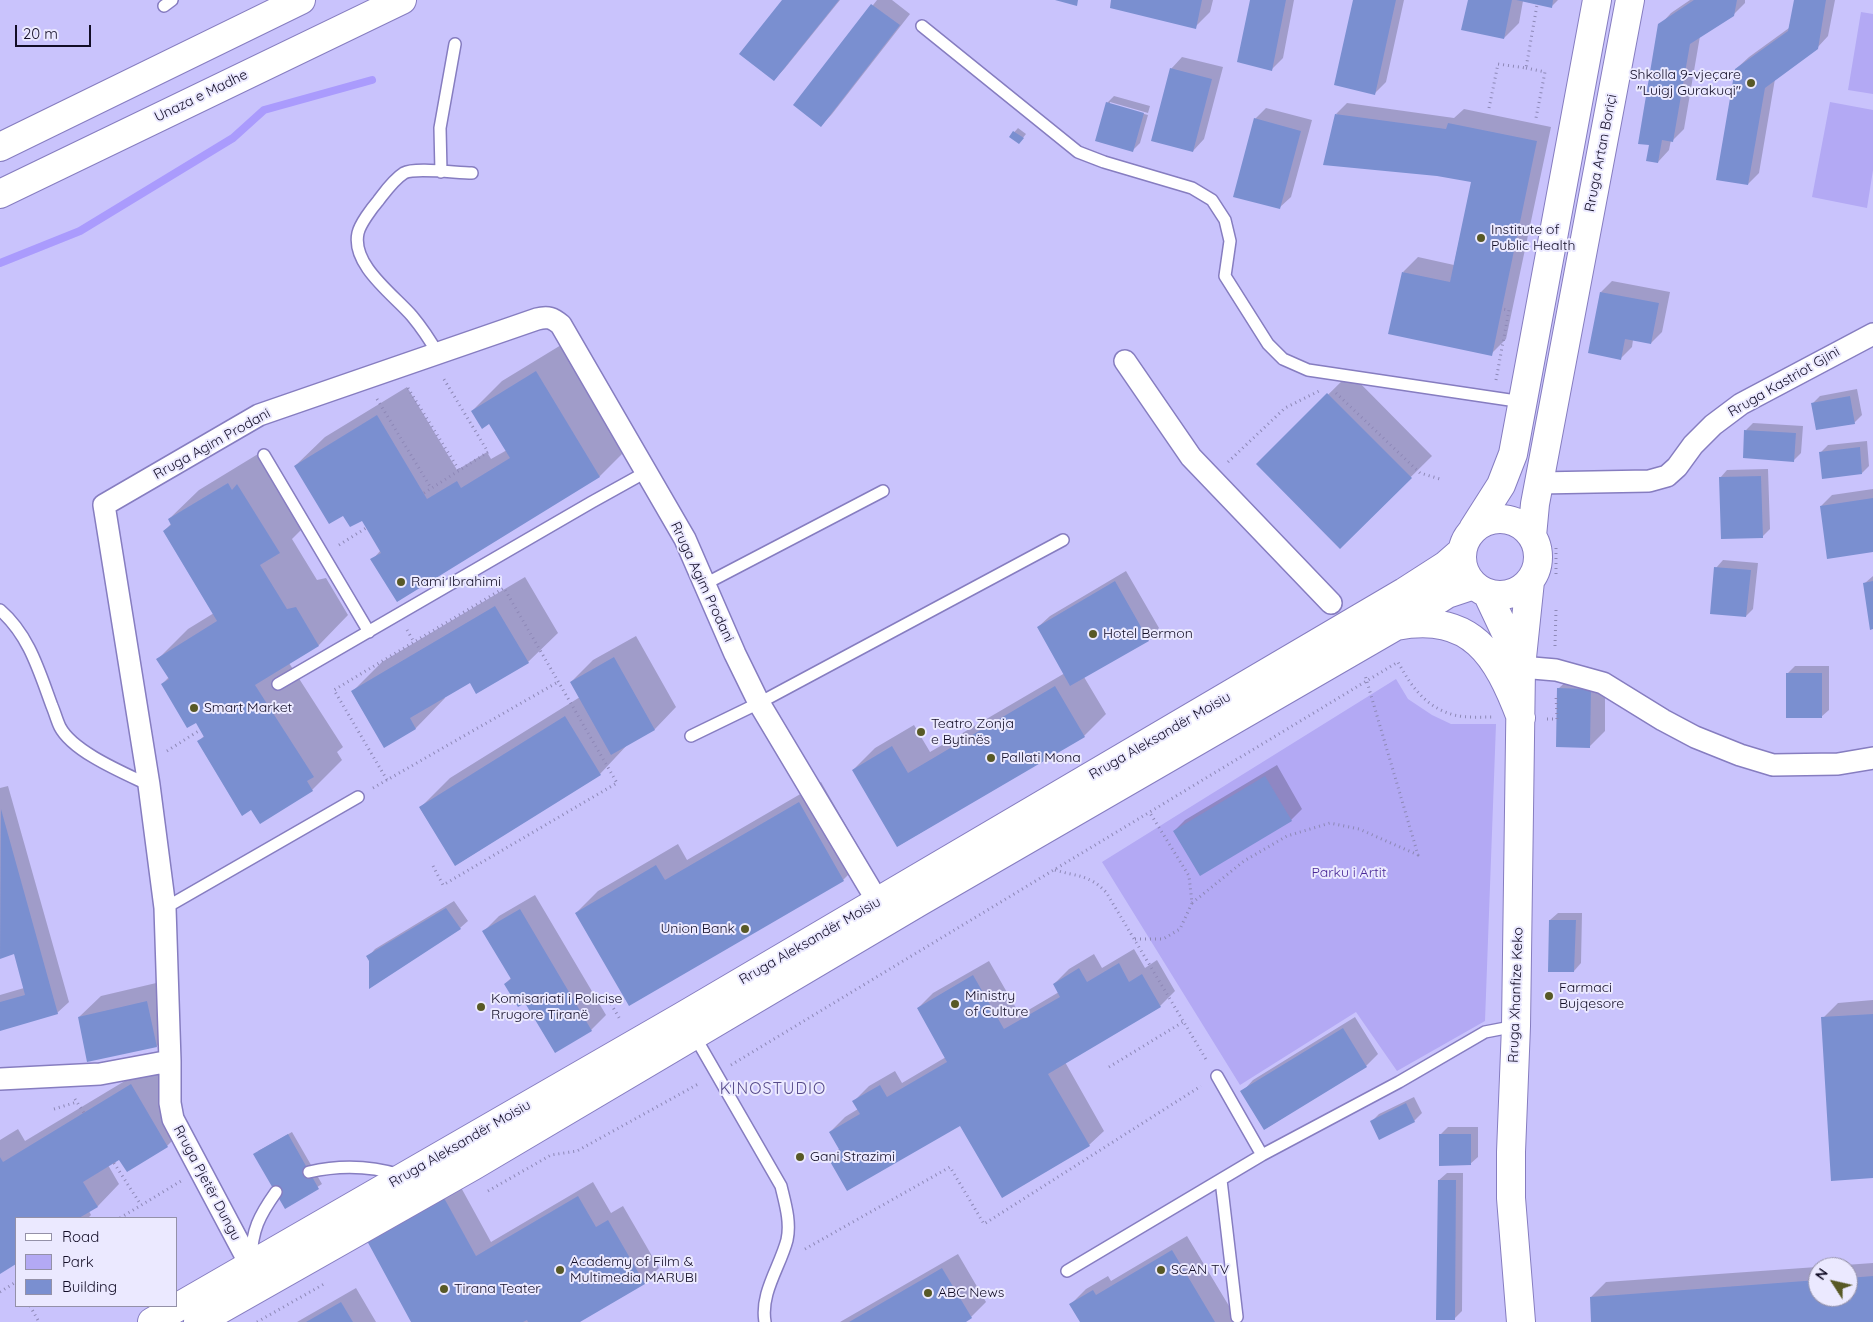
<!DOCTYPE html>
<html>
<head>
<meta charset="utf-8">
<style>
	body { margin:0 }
	#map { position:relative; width:1873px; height:1322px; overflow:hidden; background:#c9c3fc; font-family:Quicksand,sans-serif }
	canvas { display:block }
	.legend { position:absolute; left:15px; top:1217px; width:162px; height:90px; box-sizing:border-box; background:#ebe9ff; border:1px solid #9491a8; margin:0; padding:6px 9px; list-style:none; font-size:15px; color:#120d26 }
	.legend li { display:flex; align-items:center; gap:10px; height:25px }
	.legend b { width:25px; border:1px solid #9491a8 }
	.north { position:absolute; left:1808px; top:1257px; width:50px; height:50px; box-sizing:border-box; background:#ebe9ff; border:1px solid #9491a8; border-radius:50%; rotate:305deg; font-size:14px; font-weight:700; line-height:20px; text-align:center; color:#120d26 }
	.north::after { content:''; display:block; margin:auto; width:18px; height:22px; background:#585926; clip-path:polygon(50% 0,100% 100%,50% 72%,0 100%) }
	.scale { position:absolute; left:15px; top:25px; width:76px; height:22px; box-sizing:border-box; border:2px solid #120d26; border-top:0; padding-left:6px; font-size:15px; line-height:18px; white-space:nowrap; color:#120d26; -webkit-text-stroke:4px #ebe9ff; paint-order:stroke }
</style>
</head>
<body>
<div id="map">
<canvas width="1873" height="1322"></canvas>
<ul class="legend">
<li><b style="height:6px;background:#fff"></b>Road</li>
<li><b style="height:14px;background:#b3a9f4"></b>Park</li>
<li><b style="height:14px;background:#7a8fd0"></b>Building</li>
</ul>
<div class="north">N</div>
<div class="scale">20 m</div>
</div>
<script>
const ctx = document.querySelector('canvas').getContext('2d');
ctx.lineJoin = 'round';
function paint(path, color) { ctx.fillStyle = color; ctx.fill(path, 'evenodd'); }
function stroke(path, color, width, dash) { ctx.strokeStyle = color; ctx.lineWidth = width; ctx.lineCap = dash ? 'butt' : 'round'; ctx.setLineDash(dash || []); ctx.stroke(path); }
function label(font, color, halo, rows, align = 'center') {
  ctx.font = font + ' Quicksand,sans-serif'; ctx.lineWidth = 4; ctx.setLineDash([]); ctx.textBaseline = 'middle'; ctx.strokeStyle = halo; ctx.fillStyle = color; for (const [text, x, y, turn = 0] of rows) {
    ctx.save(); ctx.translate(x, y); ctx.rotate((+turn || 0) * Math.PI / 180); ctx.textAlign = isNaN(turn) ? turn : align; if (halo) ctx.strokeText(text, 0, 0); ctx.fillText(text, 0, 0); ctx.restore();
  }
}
const green = new Path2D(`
	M1861 12 1873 14V94L1848 90Z
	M1830 102 1873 110V170L1867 208 1812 197Z
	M1396 679 1408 699 1432 715 1451 724H1496L1485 1021 1397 1071 1356 1012 1240 1085 1102 862Z`);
const shadow = new Path2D(`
	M784 0H840L785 68 774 80Z
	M877 0H892L910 14 832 114 821 126 795 105Z
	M1113 0H1213L1210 12 1195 27Z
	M1251 0H1294L1283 58 1271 70Z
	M1355 0H1404L1386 82 1375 93Z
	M1469 0H1558L1551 7 1523 1 1519 23 1504 38Z
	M1690 0H1745V3L1733 15 1700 36 1684 129 1672 141 1671 140 1669 150 1658 162 1650 144 1660 25 1671 13Z
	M1795 0H1835L1828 36 1817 48 1775 79 1759 173 1748 184 1737 68 1749 57 1789 28Z
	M1182 57 1223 67 1204 139 1193 151 1171 69Z
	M1114 96 1150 106 1148 113 1110 102V105L1148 115 1140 143 1132 151 1107 103Z
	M1347 103 1454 118 1464 109 1551 127 1506 339 1491 354 1403 272 1418 257 1454 265 1472 181 1336 114Z
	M1266 108 1312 120 1291 197 1279 208 1255 119Z
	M1018 128 1026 134 1022 139 1010 137Z
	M1612 281 1670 292 1662 332 1651 343 1633 340 1632 347 1621 358 1601 292Z
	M566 342 629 447 600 476 397 600 372 560 381 550 362 519 344 514 295 466 325 437 407 387 457 470 487 452 491 459 507 450 490 422 472 411 502 381Z
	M1350 373 1432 456 1340 547 1258 464Z
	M1857 389 1862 415 1854 423 1813 403 1820 396Z
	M1753 423 1803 426 1801 453 1794 460 1746 430Z
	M1867 441 1869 466 1862 473 1821 452 1828 445Z
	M258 454 309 522 292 539 317 580 326 578 348 615 319 645 289 663 343 747 337 752 342 760 312 790 252 808 198 742 205 735 196 721 162 684 169 677 158 659 188 629 214 613 164 531 172 523 169 519 199 490Z
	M1768 469 1770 529 1762 537 1720 478 1727 470Z
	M1873 489V551L1821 506 1832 495Z
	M1723 560 1758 563 1753 609 1746 616 1716 568Z
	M1126 571 1159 628 1148 640 1084 677 1106 714 1084 736 898 846 853 770 875 748 914 725 930 752 1065 673 1038 627 1050 616Z
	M1873 576V628L1865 583Z
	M525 577 558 633 528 662 470 681 444 696 445 698 416 728 384 746 352 692 382 662Z
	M636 636 676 707 655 729 629 743 600 774 456 865 420 808 450 778 580 697 571 682 593 660Z
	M1795 666H1829V710L1821 717 1787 674Z
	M1574 674H1605V731L1590 746 1558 689Z
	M1277 765 1302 809 1291 820 1174 831 1185 820Z
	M821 782 865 858 843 880 576 913 598 891 678 844 687 860Z
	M8 786 69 1002 57 1013 0 1030V995L24 988 15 953 0 957V788Z
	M535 895 606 1015 591 1030 526 1001 505 984 511 978 484 931 499 916Z
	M454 901 468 921 460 928 370 961 368 957 375 949Z
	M1558 913H1582L1581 963 1574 971 1550 920Z
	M1134 949 1145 968 1157 960 1175 991 1160 1006 1065 1062 1104 1131 1089 1145 960 1124 830 1158 840 1148 830 1132 845 1117 858 1109 854 1101 869 1086 895 1071 902 1083 946 1057 918 1008 933 993 989 961 1020 1015 1059 992 1054 984 1069 969 1094 954 1102 968Z
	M169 980 178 1024 157 1046 88 1061 79 1017 101 996Z
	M1873 1000V1177L1823 1018 1838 1003Z
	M1355 1017 1378 1054 1366 1066 1265 1129 1242 1092 1253 1080Z
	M153 1064 189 1124 167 1146 127 1170 120 1158 108 1165 119 1184 98 1206 89 1211 91 1215 88 1218H16V1262L0 1272V1140L18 1129 25 1141Z
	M1414 1097 1422 1113 1414 1121H1372L1379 1114Z
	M1448 1127H1478V1157L1470 1164 1440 1135Z
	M292 1132 322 1184 285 1207 258 1151Z
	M1447 1173H1463L1462 1311 1454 1319 1439 1180Z
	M458 1182 491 1242 593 1182 611 1213 623 1206 659 1268 644 1283 578 1322H413L367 1239Z
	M1187 1236 1238 1321 1236 1322H1082L1071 1304 1086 1289 1108 1276 1111 1281Z
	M958 1254 986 1302 971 1317 963 1322H840Z
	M1873 1263V1322H1593L1591 1297 1606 1282ZM1818 1267H1848V1297H1818Z
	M356 1288 376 1322H297Z`);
const stream = new Path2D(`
	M0 263 80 231 233 138 264 110 372 80`);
const building = new Path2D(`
	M782 0H839L774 81 739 54Z
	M1055 0H1078L1077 6Z
	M1111 0H1202L1196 29 1110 8Z
	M1250 0H1286L1272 71 1237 62Z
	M1353 0H1396L1375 95 1334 85Z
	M1468 0H1512L1504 39 1461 30Z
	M1516 0H1553L1552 8Z
	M1694 0H1737L1734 16 1690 44 1673 142 1662 140 1658 163 1646 161 1649 145 1638 144 1658 24Z
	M1794 0H1826L1818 49 1765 88 1748 185 1716 180 1735 69 1788 31Z
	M871 4 900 25 821 127 793 105Z
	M1170 68 1212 79 1193 152 1151 141Z
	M1106 102 1144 113 1133 152 1095 141Z
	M1335 114 1446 129 1448 123 1537 141 1492 356 1388 334 1402 272 1450 282 1471 182 1437 176 1323 165Z
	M1254 118 1301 131 1280 209 1233 197Z
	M1013 131 1024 138 1019 144 1009 137Z
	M1600 292 1659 303 1651 344 1625 339 1621 360 1588 353Z
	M536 371 600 477 397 602 370 559 381 553 362 521 350 527 343 516 329 524 294 466 377 415 427 499 457 481 461 488 510 458 489 424 482 429 471 411Z
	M1327 393 1412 478 1340 549 1256 464Z
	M1850 396 1855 424 1816 430 1811 403Z
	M1744 430 1796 433 1794 462 1743 458Z
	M1860 447 1862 474 1822 479 1819 452Z
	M1761 476 1763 538 1721 539 1719 477Z
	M228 483 232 490 237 484 280 553 260 565 287 609 296 607 319 646 255 685 314 777 307 781 313 791 260 824 251 810 242 816 197 741 204 737 196 723 187 728 161 684 169 679 156 659 217 621 163 531 171 525 168 519Z
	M1873 498V552L1827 559 1820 506Z
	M1714 567 1751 570 1746 617 1710 614Z
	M1115 581 1149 641 1070 686 1037 627Z
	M1873 581V629L1870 630 1863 583Z
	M495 606 529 663 476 694 470 683 410 718 416 729 384 748 351 691Z
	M614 657 655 730 611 755 570 682Z
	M1786 673H1822V718H1786Z
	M1055 686 1085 737 897 847 852 770 892 746 908 773Z
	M1557 688 1591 689 1590 748 1556 747Z
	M565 716 601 775 455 866 419 807Z
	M1265 776 1292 821 1200 876 1173 831Z
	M799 802 844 881 629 1006 575 913 656 865 665 880Z
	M1 809 58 1014 0 1031V1002L25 995 14 954 0 959Z
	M446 908 461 929 369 989V961L366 956Z
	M520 909 592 1031 555 1053 525 1003 518 1007 504 984 511 979 482 931Z
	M1549 920H1576L1574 972H1548Z
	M1119 963 1129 982 1142 974 1161 1007 1048 1074 1090 1146 1002 1198 960 1126 847 1191 828 1158 840 1151 829 1132 860 1114 852 1101 880 1085 887 1097 947 1062 917 1008 973 975 1004 1029 1060 997 1053 984 1079 968 1087 982Z
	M147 1001 157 1047 87 1062 78 1017Z
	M1873 1014V1178L1831 1181 1821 1017Z
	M1343 1028 1367 1067 1264 1130 1240 1091Z
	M131 1084 168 1147 127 1172 119 1160 83 1182 98 1207 79 1218H16V1264L0 1274V1157L3 1162Z
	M1406 1103 1415 1122 1379 1140 1370 1121Z
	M288 1134 319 1189 285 1209 253 1154Z
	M1439 1134H1471V1165L1439 1166Z
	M1438 1180H1456L1455 1320H1436Z
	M443 1196 476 1256 578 1196 596 1227 608 1220 645 1284 580 1322H528L527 1320 523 1322H411L366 1239Z
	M1172 1250 1215 1322H1080L1069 1304 1093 1290 1096 1295Z
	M942 1268 972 1318 966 1322H849Z
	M1873 1276V1322H1591L1590 1297 1818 1280V1297H1848V1278Z
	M341 1302 353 1322H306Z`);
const path = new Path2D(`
	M1526 68 1545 72 1536 118
	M1489 108 1498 64 1526 68 1537 5
	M1496 380 1509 310 1502 309
	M408 388 459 470
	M1336 393 1420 473 1440 479
	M377 399 431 488
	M1228 462 1285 408 1319 391
	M424 493 488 452 442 376
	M339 545 366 528
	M1556 574V547
	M407 630 414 642
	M1555 646 1556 610
	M1547 719H1557L1556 695
	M167 751 200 730
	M373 788 387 780
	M433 866 443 885 617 783 504 588 334 690 387 780 558 682
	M1055 870C1078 877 1088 874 1106 892L1207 1061
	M1192 903 1244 861 1287 836 1330 823 1359 829 1418 855 1365 675
	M1135 939H1163L1180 929 1192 903 1189 876 1150 813
	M611 1004 621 1021
	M731 1065 1398 662C1411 686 1425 707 1454 715 1466 718 1481 717 1494 717
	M1109 1067 1183 1022
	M75 1099 84 1113
	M54 1109 77 1102
	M114 1163 141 1205
	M488 1191 551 1155 577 1151 700 1083
	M120 1218 181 1181
	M805 1249 950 1167 984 1224 1201 1086
	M0 1292 16 1282
	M30 1306 39 1322
	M257 1322 324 1284`);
const lane = new Path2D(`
	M164 6 172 0
	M922 26 1078 152 1104 162 1192 188 1212 200 1225 220 1230 241 1225 276 1268 344 1283 359 1308 370 1523 402
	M441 172 440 128 455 44
	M438 354C430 340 422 328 412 316 394 295 351 265 358 233 360 224 372 208 378 201 385 192 393 180 404 173 415 167 457 173 472 173
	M264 455 369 632
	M705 584 883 491
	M0 610C29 635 39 671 52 706 55 713 57 721 60 727 73 752 124 773 149 785
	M278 684 592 502 646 472
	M691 736 759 703 1063 540
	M165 908 358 797
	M694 1035 781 1186C785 1203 791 1222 787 1240 780 1267 760 1293 765 1322
	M1217 1076 1262 1155
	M309 1172C340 1165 371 1166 400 1175
	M1221 1180 1237 1317
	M251 1259C252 1230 259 1216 276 1192
	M1067 1271 1262 1155 1399 1082 1485 1032 1516 1026`);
const street = new Path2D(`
	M1125 361 1191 457 1331 603
	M1539 483 1649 481 1667 476 1677 467 1693 445 1713 425 1741 404 1873 334
	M1521 667 1556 670 1603 683 1663 720 1695 737 1740 755 1773 765 1838 764 1873 758
	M0 1079 100 1074 170 1061
	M250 1264 173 1119 170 1103V1061L165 908 149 785 104 505 259 415 537 319C548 316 553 318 561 325L685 539 735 654 759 703 878 902`);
const secondary = new Path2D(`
	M1462 557a38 38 0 1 1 76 0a38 38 0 1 1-76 0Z
	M1473 529 1501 485 1513 454 1597 0
	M1532 536 1535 504 1630 0
	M1487 593 1521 665
	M1400 624 1447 594 1474 585
	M152 1322 683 1016 1404 592 1446 565 1462 551
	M198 1322 473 1166 919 902 1396 626C1472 612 1497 655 1521 718
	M1521 1322 1511 1198V1152L1516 1026 1521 667 1530 581`);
const highway = new Path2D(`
	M0 147 301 0
	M0 194 402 0`);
const markers = [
	[1751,83,5,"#585926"],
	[1481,238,5,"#585926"],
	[401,582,5,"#585926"],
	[1093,634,5,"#585926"],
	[194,708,5,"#585926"],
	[921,732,5,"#585926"],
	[991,758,5,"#585926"],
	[745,929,5,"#585926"],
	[1549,996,5,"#585926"],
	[955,1004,5,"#585926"],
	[481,1007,5,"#585926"],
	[800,1157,5,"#585926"],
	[560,1270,5,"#585926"],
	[1161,1270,5,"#585926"],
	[444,1289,5,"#585926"],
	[928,1293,5,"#585926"]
];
const poiNames = [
	["Shkolla 9-vjeçare",1741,75,"right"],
	["\"Luigj Gurakuqi\"",1741,91,"right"],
	["Institute of",1491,230],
	["Public Health",1491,246],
	["Rami Ibrahimi",411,582],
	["Hotel Bermon",1103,634],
	["Smart Market",204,708],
	["Teatro Zonja",931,724],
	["e Bytinës",931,740],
	["Pallati Mona",1001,758],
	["Union Bank",735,929,"right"],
	["Farmaci",1559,988],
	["Bujqesore",1559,1004],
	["Ministry",965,996],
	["of Culture",965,1012],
	["Komisariati i Policise",491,999],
	["Rrugore Tiranë",491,1015],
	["Gani Strazimi",810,1157],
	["Academy of Film &",570,1262],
	["Multimedia MARUBI",570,1278],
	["SCAN TV",1171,1270],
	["Tirana Teater",454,1289],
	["ABC News",938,1293]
];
const streetNames = [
	["Unaza e Madhe",201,96,-26],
	["Rruga Artan Boriçi",1601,153,-79],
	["Rruga Kastriot Gjini",1784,382,-30],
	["Rruga Agim Prodani",212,444,-29],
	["Rruga Agim Prodani",702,582,65],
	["Rruga Aleksandër Moisiu",1160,736,-30],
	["Rruga Aleksandër Moisiu",810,941,-30],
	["Rruga Xhanfize Keko",1516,995,-88],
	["Rruga Aleksandër Moisiu",460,1144,-30],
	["Rruga Pjetër Dungu",207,1183,62]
];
const parkNames = [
	["Parku i Artit",1349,873]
];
const quarterNames = [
	["KINOSTUDIO",773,1089]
];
paint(green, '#b3a9f4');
paint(shadow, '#0003');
stroke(stream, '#aa9bfd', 8);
paint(building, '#7a8fd0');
stroke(lane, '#867dc0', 14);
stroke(street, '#867dc0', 24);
stroke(secondary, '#867dc0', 30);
stroke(highway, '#867dc0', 30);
stroke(path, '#8d88b6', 3, [1, 4]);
stroke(lane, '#fff', 11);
stroke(street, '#fff', 21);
stroke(secondary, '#fff', 28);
stroke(highway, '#fff', 28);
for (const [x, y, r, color] of markers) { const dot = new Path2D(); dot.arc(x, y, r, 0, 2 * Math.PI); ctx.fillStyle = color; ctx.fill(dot); stroke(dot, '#ebe9ff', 2); }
label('14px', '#120d26', '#ebe9ff', poiNames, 'left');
label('14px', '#120d26', '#ebe9ff', streetNames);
label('14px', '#492897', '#ebe9ff', parkNames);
ctx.letterSpacing = '1px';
label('16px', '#574c8b', '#ebe9ff', quarterNames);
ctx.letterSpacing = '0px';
</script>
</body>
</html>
